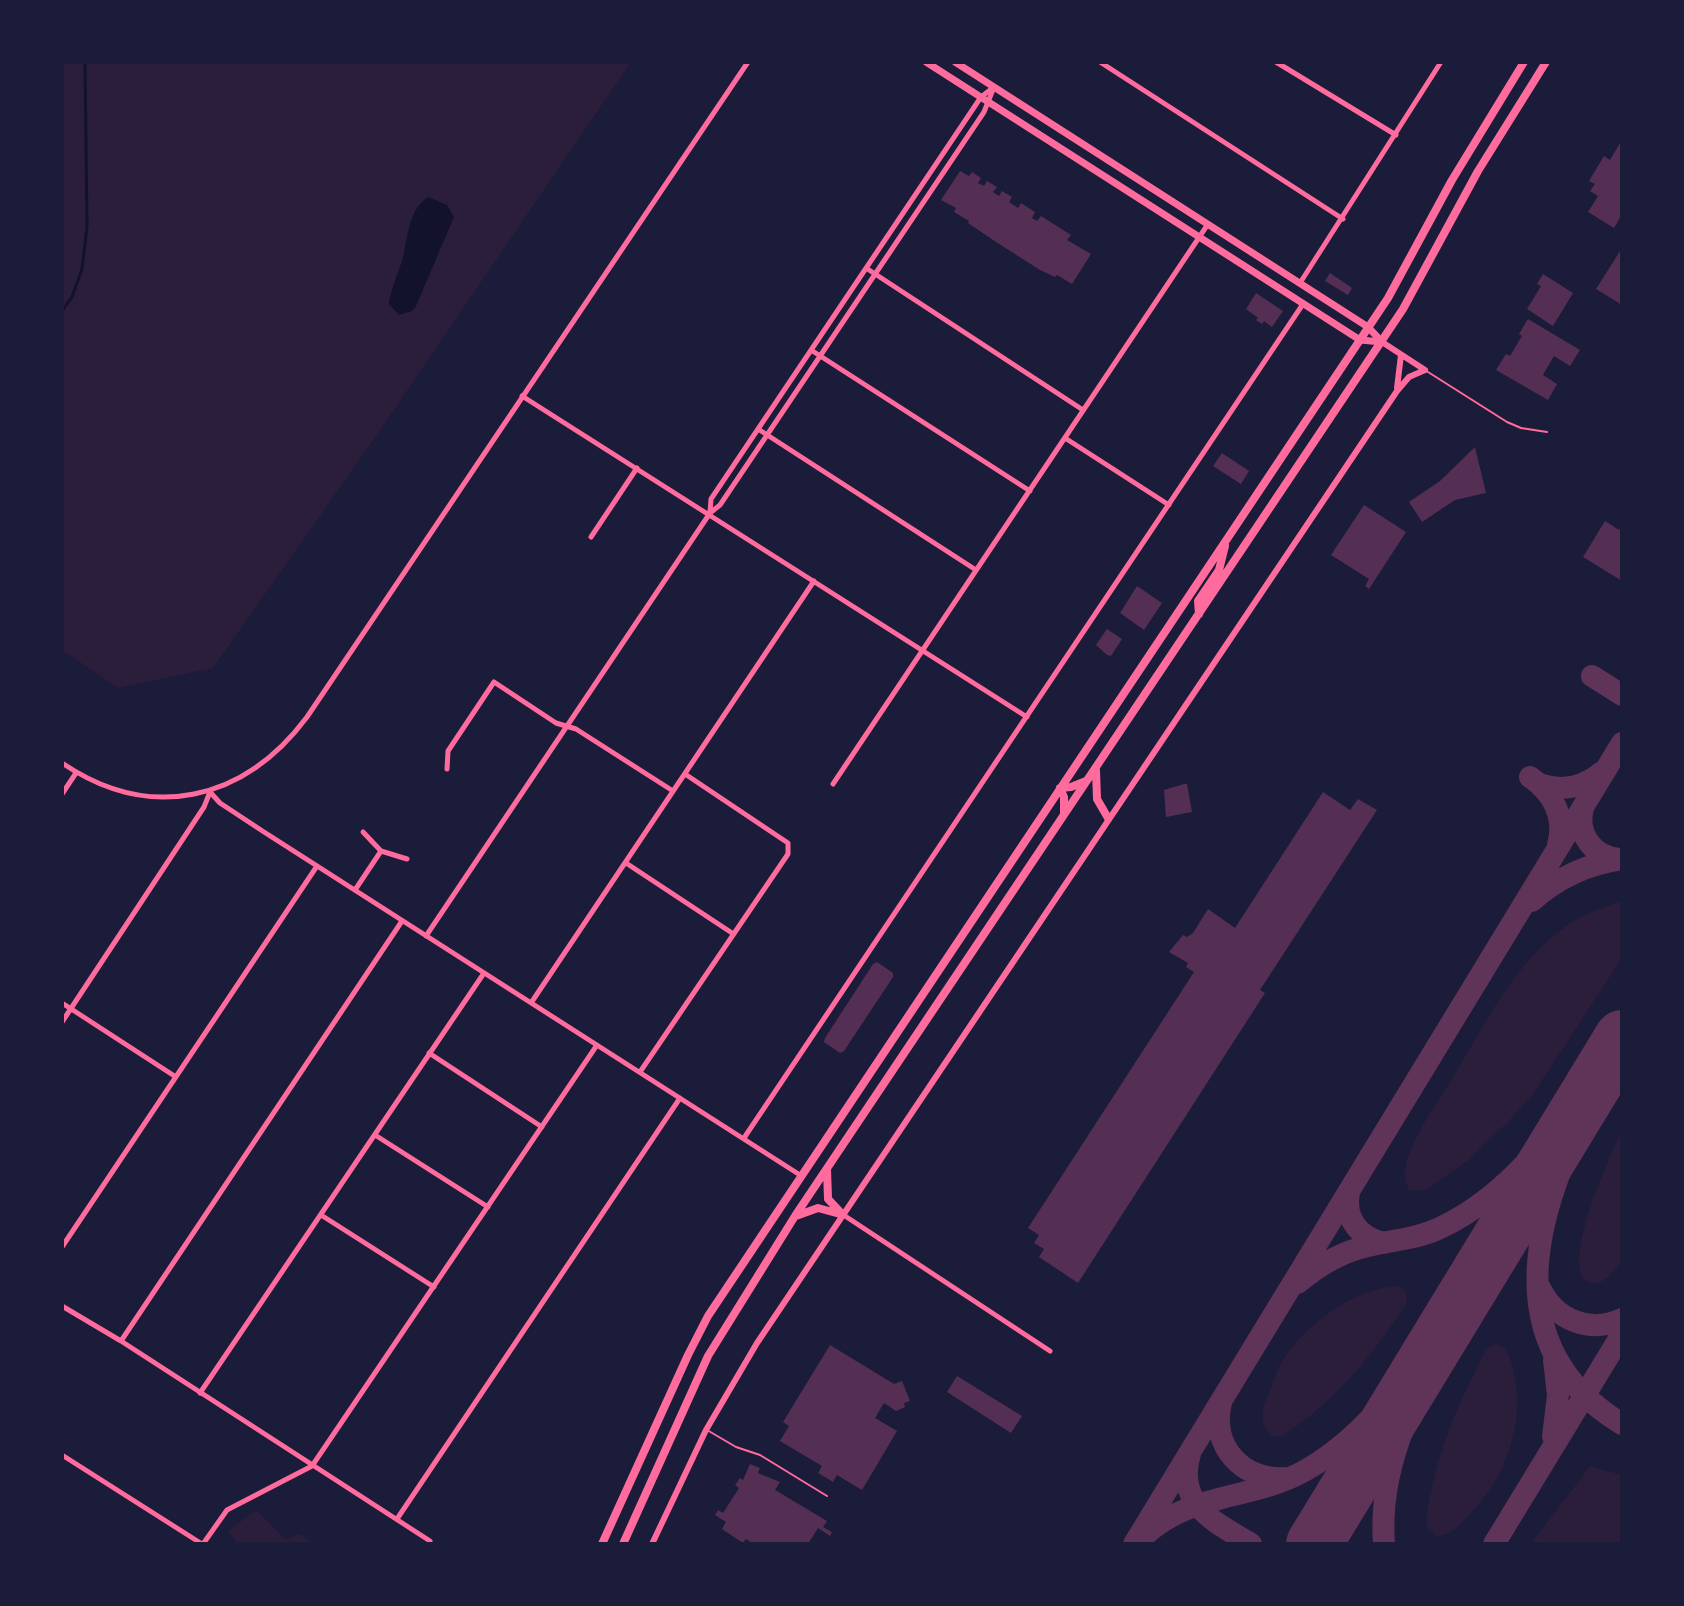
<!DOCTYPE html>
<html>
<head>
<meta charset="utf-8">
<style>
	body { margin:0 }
	#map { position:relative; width:1684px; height:1606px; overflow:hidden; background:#1b1b3a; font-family:"Nunito Sans",sans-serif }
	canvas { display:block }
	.frame { position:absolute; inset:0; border:64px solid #1b1b3a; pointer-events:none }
</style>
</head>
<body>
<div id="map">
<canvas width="1684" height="1606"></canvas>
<div class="frame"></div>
</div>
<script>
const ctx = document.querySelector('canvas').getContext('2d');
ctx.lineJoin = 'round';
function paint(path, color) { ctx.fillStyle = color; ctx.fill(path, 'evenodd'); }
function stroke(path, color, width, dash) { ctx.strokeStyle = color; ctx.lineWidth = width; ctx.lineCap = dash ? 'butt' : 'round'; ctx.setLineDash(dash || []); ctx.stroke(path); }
const green = new Path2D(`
	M62 62H631L374 439 213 668 118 688 62 650Z
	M1622 901V958L1533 1094 1508 1122 1467 1161 1426 1190H1409C1404 1179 1404 1172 1407 1160 1417 1129 1438 1102 1455 1074 1485 1024 1513 966 1561 930 1578 916 1601 908 1622 901Z
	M1622 1130V1263C1614 1271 1600 1290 1587 1281 1560 1264 1611 1153 1622 1130Z
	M1399 1286 1406 1292 1407 1303C1372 1356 1335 1402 1281 1437L1271 1436C1257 1419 1263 1409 1270 1390 1275 1377 1280 1362 1289 1351 1315 1318 1356 1288 1399 1286Z
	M1496 1343C1510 1349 1511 1360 1514 1374 1525 1423 1506 1476 1472 1512 1462 1523 1453 1535 1437 1536L1427 1527 1426 1520C1434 1466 1450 1420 1475 1372 1480 1361 1485 1347 1496 1343Z
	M1590 1466 1622 1475V1538L1619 1544H1531Z
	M256 1510 286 1540 299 1534 315 1544H238L228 1531Z`);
const water = new Path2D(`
	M428 197 447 205 454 217 416 306 412 311 399 315 389 304C391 288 397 276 402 261 408 240 407 211 428 197Z`);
const stream = new Path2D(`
	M62 311 72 297 82 269 87 227 85 62`);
const taxiway = new Path2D(`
	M1592 676 1622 695
	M1530 777C1553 793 1566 817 1558 845
	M1540 784C1562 792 1584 787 1602 772
	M1583 808C1576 834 1593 857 1620 859
	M1532 901C1558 877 1588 864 1622 859
	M1599 1089C1538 1200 1489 1343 1622 1424
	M1349 1192C1344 1218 1358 1237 1384 1243
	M1298 1283C1319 1265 1341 1252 1368 1246 1392 1240 1417 1239 1440 1228 1523 1189 1572 1106 1622 1033
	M1540 1288C1555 1320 1590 1334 1622 1319
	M1221 1403C1210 1445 1242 1481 1285 1478
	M1553 1436 1558 1395 1554 1360
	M1190 1454C1175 1505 1215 1522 1251 1544
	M1144 1536C1192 1491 1252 1501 1306 1470 1395 1419 1441 1317 1500 1238
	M1134 1544 1622 743
	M1384 1544C1378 1469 1412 1402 1447 1337
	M1494 1544 1622 1334`);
const runway = new Path2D(`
	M1314 1544 1622 1038`);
const building = new Path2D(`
	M1620 143 1622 214 1614 228 1588 212 1598 196 1590 191 1595 184 1589 181 1604 156 1610 160Z
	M960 171 969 176 972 172 981 178 978 183 984 186 987 181 997 187 993 192 999 196 1002 191 1012 197 1009 202 1018 208 1021 203 1035 212 1032 218 1037 221 1041 216 1071 235 1067 240 1091 254 1072 284 1057 275 1055 277 1040 270 996 242 968 223 969 221 954 212 956 208 941 200Z
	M1622 248V305L1596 289Z
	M1330 273 1352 288 1348 295 1325 281Z
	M1543 274 1573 293 1553 326 1527 309 1541 286 1537 284Z
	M1256 293 1283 311 1272 327 1264 321 1262 324 1256 320 1258 318 1246 309Z
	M1528 319 1580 350 1570 366 1554 356 1543 375 1557 384 1548 400 1496 370 1506 354 1510 356 1522 336 1519 334Z
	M1475 447 1486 493 1455 500 1422 522 1409 502 1440 481Z
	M1222 453 1249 471 1241 484 1213 466Z
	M1364 505 1406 532 1369 589 1365 586 1369 579 1331 555Z
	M1605 521 1619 530 1622 525V581L1583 557Z
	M1137 586 1162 603 1144 630 1120 613Z
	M1107 629 1122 639 1111 656 1107 655 1096 645Z
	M1184 784H1187L1192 812 1166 817 1164 790Z
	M1323 792 1350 810 1358 799 1377 810 1260 990 1265 993 1078 1283 1039 1257 1044 1249 1034 1243 1039 1235 1028 1228 1194 972 1186 967 1188 963 1169 952 1183 935 1187 937 1193 933 1208 909 1235 928Z
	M877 962 893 973V977L844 1051 840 1053 824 1042 825 1038 873 964Z
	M830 1345 894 1384 902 1381 910 1401 904 1403 905 1407 896 1411 884 1403 875 1418 897 1431 862 1490 837 1475 833 1482 818 1473 822 1466 780 1441 789 1426 783 1422Z
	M957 1376 1022 1416 1011 1433 947 1392Z
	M750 1464 760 1468 758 1473 780 1482 775 1490 827 1521 823 1527 832 1532 830 1536 818 1528 808 1544H754L746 1539 743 1543 722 1529 726 1522 715 1515 718 1510 723 1513 739 1488 735 1485 740 1478 743 1480Z`);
const service = new Path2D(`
	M1428 372 1507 422 1521 428 1547 432
	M707 1430 736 1447 760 1455 827 1496`);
const minor = new Path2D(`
	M1100 62 1343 219
	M1276 62 1396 135
	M866 268 1083 410
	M1300 283 1441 62
	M811 350 1030 491
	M522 396 1027 717
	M758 429 976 570
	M1065 438 1169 505
	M710 512 711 499 981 97 994 87
	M591 537 637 468
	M62 763C151 823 244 801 307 717L748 62
	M447 769 448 751 494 682 556 723 576 729 673 791
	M833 784 1208 224
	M62 794 76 773
	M363 832 381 851 407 859
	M626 863 732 933
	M355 890 381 851
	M426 936 710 513 720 505 984 112 994 87
	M62 1003 176 1077
	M531 1003 814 581
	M62 1022 204 807 210 792 220 803 264 832 800 1175
	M429 1053 542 1127
	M640 1072 788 854V843L685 774
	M375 1135 488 1207
	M744 1138 1303 304
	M842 1214 1050 1351
	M321 1215 434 1287
	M62 1247 317 866
	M62 1306 121 1341 430 1541
	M121 1341 402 921
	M200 1393 484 973
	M62 1455 202 1544
	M397 1519 680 1098
	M203 1544 227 1510 312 1466 597 1045`);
const tertiary = new Path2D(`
	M1382 342 1425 370
	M1397 388 1401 355
	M652 1544 706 1430 757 1343 1397 391 1409 377 1425 370`);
const secondary = new Path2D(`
	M926 62 1360 340 1382 342
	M955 62 1368 327 1381 341`);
const primary = new Path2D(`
	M1199 614 1198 601 1219 570 1225 546
	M1096 770 1097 799 1108 818
	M1060 788 1064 797V814
	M1060 788 1071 787 1086 781
	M827 1169 828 1199 842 1214
	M796 1216 818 1208 840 1214
	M602 1544 688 1355 708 1316 1388 298 1452 180 1524 62
	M623 1544 708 1356 795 1216 1403 309 1478 171 1546 62`);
paint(green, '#2a1e3b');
paint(water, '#12122b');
stroke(stream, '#12122b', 3);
stroke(taxiway, '#603358', 22);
stroke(runway, '#603358', 56);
paint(building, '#542f53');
stroke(service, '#ff6b9d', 2);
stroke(minor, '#ff6b9d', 5);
stroke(tertiary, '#ff6b9d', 6);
stroke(secondary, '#ff6b9d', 7);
stroke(primary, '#ff6b9d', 8);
</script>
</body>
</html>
